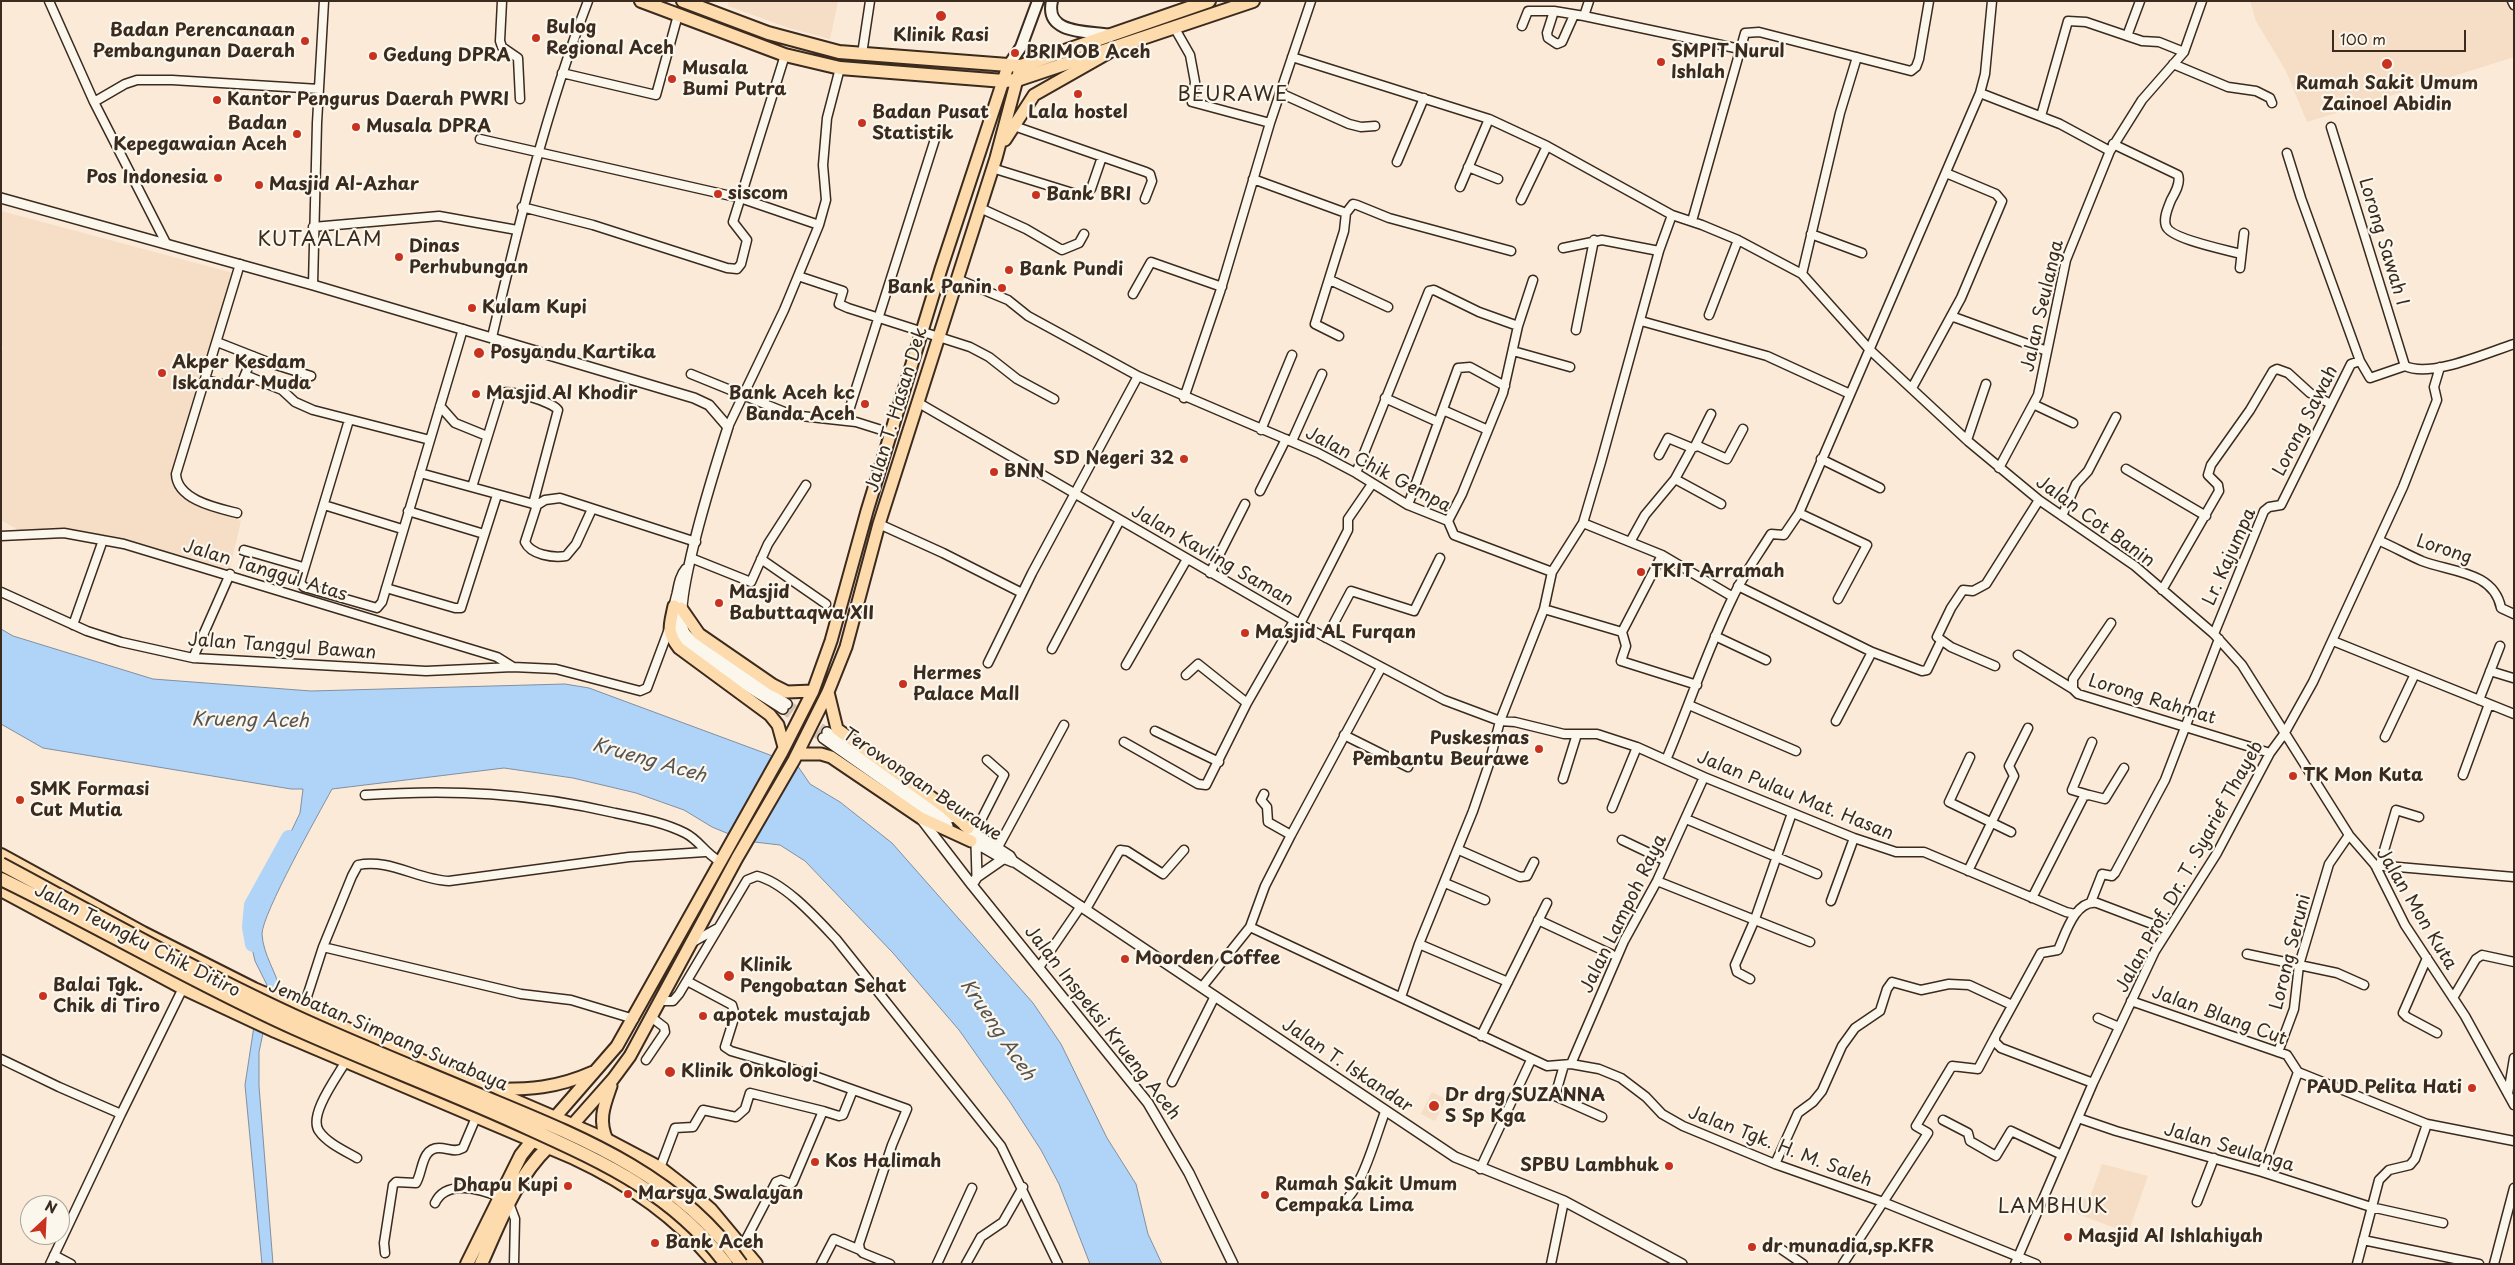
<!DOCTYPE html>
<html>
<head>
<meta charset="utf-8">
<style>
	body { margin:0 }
	#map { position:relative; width:2515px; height:1265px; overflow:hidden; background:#faead7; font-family:"Playpen Sans",sans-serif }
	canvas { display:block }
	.frame { position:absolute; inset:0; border:2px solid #3b2a1e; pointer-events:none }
	.north { position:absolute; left:20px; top:1195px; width:50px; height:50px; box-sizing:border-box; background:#fbf7ec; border:1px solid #aea59a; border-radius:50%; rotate:25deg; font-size:14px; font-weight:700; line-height:20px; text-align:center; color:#3b2a1e }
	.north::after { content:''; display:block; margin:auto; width:18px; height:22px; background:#c8321e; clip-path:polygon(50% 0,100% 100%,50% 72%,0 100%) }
	.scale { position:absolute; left:2332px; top:30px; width:134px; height:22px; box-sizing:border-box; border:2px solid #3b2a1e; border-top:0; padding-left:6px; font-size:15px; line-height:18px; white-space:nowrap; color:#3b2a1e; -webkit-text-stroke:4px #fbf7ec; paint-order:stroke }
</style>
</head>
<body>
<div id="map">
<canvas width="2515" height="1265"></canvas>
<div class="frame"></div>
<div class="north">N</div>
<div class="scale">100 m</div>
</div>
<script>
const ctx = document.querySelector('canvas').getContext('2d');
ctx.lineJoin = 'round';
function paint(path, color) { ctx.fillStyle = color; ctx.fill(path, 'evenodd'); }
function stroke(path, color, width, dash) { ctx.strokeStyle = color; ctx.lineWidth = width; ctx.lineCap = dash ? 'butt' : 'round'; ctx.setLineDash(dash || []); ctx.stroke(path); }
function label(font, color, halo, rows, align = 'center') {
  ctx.font = font + ' "Playpen Sans",sans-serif'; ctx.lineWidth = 4.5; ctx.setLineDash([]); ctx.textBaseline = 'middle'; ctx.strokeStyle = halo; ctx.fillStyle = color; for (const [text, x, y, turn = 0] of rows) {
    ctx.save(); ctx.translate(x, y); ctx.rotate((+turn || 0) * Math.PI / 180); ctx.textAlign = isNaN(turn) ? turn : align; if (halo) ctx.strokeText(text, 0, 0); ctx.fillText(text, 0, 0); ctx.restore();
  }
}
const built = new Path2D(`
	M729 1H838L830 39 789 28 728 6Z
	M2250 1H2514V57L2307 122 2286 71 2256 21Z
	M1 211 233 273 176 483 212 509 241 521 229 572 144 546 59 528 22 532 1 520V354L3 347 1 341Z
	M1432 1092 1446 1099 1435 1121 1421 1114Z
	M2102 1164 2148 1176 2128 1233 2065 1209 2071 1194 2089 1200Z`);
const water = new Path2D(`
	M1 629 13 636 153 679 311 691 565 684 589 688 797 765 810 784 840 802 892 843 1033 1003 1061 1044 1107 1138 1136 1184 1148 1234 1162 1264H1090L1059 1184 1041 1150 1010 1102 959 1030 893 953 805 861 780 845 746 841 712 827 684 810 636 793 573 778 504 768 332 789C319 813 262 914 262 934 263 955 277 973 281 993L263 1033 259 1052V1086L273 1264H262L245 1085 254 1026 267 985 255 961 248 931 255 907 300 813 303 789H291L43 748 1 724Z`);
const river = new Path2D(`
	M253 944 250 927 252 905 289 838`);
const tertiaryTunnel = new Path2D(`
	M787 704 827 732
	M783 709 823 738`);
const minor = new Path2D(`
	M49 1 94 102 166 243
	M502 1 500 41 502 47 518 58 520 99
	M2512 1 2514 5
	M1574 15 1562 42 1557 44 1548 38 1547 33 1554 11 1584 16 1740 49
	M1584 16 1589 1
	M1522 26 1528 11H1554
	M1174 27 1190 55 1195 82 1192 102 1270 123
	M2127 36 2140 1
	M862 54 870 1
	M1292 57 1489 119 1547 146 1672 215 1702 225 1738 240 1802 274 1870 350 1969 442 2039 500 2135 566 2214 634 2242 665 2349 835 2375 865 2405 925 2465 1016 2514 1105
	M2173 64 2228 87 2256 91 2270 98 2272 103
	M562 73 656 95 678 15
	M1280 93 1349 124 1361 127 1375 126
	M1980 93 2060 124 2110 151
	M94 102 125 84 137 80H172L319 89
	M2041 116 2068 21 2086 22 2142 41 2159 42 2184 52
	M1014 126 1146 172 1150 174 1152 181 1145 199
	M2331 127 2405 366
	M480 139 740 198 819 225
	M2113 144 2178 175C2181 183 2175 193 2171 200 2168 208 2163 218 2166 226 2170 239 2227 250 2241 254
	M2287 153 2301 198 2360 361
	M1397 162 1424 98
	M1468 167 1498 179
	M992 168 1076 194
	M1253 179 1346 213 1353 204 1357 205 1389 218 1511 251
	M1460 187 1489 119
	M1091 189 1102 157
	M1521 200 1547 146
	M522 207 593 225 727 268 737 269 741 264 747 240 733 222 785 55
	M980 208 1026 229 1062 250 1079 243 1084 234
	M1692 221 1745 33 1759 32 1911 71 1916 67 1919 59 1929 1
	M313 227 439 216 517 230
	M1811 234 1862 253
	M1563 248 1602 240 1659 251
	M2240 268 2244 233
	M1802 274 1840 113 1857 57
	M798 276 843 291 839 304 848 308 970 347 989 357 1017 379 1054 399
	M957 279 1008 300 1028 316 1138 376
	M1330 280 1388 307
	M313 285 317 123 324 1
	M1133 294 1151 262 1222 287
	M1709 315 1738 240
	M1951 316 2047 351
	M1641 321 1767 356 1850 394
	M1576 330 1594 240
	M1339 336 1315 324 1344 231 1346 213
	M492 337C519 223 546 111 588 1
	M217 342 273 364 311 376
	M1513 351 1570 367
	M691 374 792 415 856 422 891 433
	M245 375 282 390 295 402 313 410 430 440
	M206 380 226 385 241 384 253 356
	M1912 388 1961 298 2002 201 1996 194 1946 173
	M1184 398 1220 292 1270 123 1311 1
	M1385 398 1438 422
	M917 402 1300 624 1444 700 1500 721 1515 722 1564 734H1597L1637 747 1704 777 1854 838 1896 852H1924L2066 912 2075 914
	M2035 405 2073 423
	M440 406 455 423 487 436
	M1443 410 1488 430
	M349 420 300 583 304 587 377 608 382 602 463 329
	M846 420 936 136
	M728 427 784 310 819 225 826 200 823 165 827 118 840 68
	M1261 430 1292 355
	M1967 440 1986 384
	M1292 441 1322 374
	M1695 446 1711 414
	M1659 455 1668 438 1692 448
	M1821 459 1880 488
	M1999 468 2038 395 2066 260 2110 151 2142 100 2184 52 2202 1
	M2126 469 2206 516
	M420 473 537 505
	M1356 473 1429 291 1434 290 1479 312 1518 326
	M1675 479 1721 504
	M472 487 501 393C509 389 553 402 558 410L533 504
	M1260 491 1286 439
	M324 505 402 529
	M1408 505 1458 368 1470 367 1505 386
	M592 509 576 544 566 556C553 558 531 555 525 542L537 505 545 500 560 498 696 542
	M408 511 484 534
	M237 513C217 508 177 500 176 474L240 264
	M1799 513 1867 545 1838 599
	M2062 516 2076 484 2088 471 2116 417
	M1448 521 1462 494 1503 393 1518 326 1533 280
	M1583 523 1662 555 1733 597
	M879 524 943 553 1022 593
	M1 536 64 533 124 544 497 657 513 667
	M2380 541C2394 547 2408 555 2422 561 2450 572 2494 571 2501 608L2514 614
	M1630 542 1645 515 1675 479 1692 448 1698 446 1727 459 1743 429
	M244 550 303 567
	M691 558 751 582 768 544 806 485
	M761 559 826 604
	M1210 573 1245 504
	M1738 586 1872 652 1836 721
	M386 588 455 608H461L497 495
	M2162 590 2219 491 2218 485 2208 475 2211 465 2250 410 2273 371 2277 369 2288 373 2310 393 2331 404
	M1 592 87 631 121 642 193 658 426 671 513 667 556 669 640 691 647 688 669 629
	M1544 609 1622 632 1662 555
	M2111 623 2073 679V689L2078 694 2270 753
	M1300 624 1348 530V519L1372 484
	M73 625 103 540
	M1622 632 1626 646 1621 661 1697 685
	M2214 634 2264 511 2269 507 2281 505 2351 364 2360 361 2370 378 2405 366C2431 378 2486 353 2514 344
	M1715 636 1766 660
	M1326 638 1351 591 1414 611 1440 558
	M2333 641 2514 714
	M1052 649 1120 520
	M1872 652 1922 671 1927 670 1941 641
	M2018 655 2073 689
	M193 658 230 574
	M988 663 1032 573 1138 376 1318 453 1356 473 1408 505 1448 521 1454 535 1552 572
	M1126 665 1187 559
	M1995 666 1951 647 1937 637 1951 608 1963 590 1973 591 1986 584 2039 500
	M2490 671 2513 678
	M1186 675 1198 664 1247 703
	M2479 700 2500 646
	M1689 705 1796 751
	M1155 731 1219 762
	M1344 735 1408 767
	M2385 737 2414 676
	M1124 742 1198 784 1206 785 1247 703 1294 621
	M1970 757 1949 802 2011 832
	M1666 760C1689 706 1707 650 1733 597 1743 575 1758 555 1771 534L1784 535 1799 513 1980 93 1985 74 1992 1
	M2463 775 2489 704
	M1563 779 1577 734
	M1264 794 1261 800 1267 807 1268 822 1291 835
	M365 795C453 789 529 793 615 813 639 818 663 822 685 833 699 840 704 852 719 861
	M2089 795 2072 790 2092 742
	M1612 808 1637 747
	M1686 819 1817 874
	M975 832 1004 775 987 760
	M1622 840 1666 861
	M998 847 1064 725
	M1459 850 1520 877 1527 876 1534 862
	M2380 864 2396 810 2419 817
	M2375 865 2514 877
	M1968 871 2014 776 2009 766 2028 728
	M1657 881 1810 942
	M1445 883 1485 900
	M2032 898 2084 796 2089 795 2105 799 2124 768
	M1831 901 1854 838
	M2091 902 2102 874 2112 876 2115 873 2165 780 2219 639
	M1086 909 1120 850 1127 851 1163 874 1184 850
	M1538 920 1611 954
	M1250 927 1547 1066 1571 1064 1599 1069 1621 1078 1646 1097 1662 1114 1683 1126 1775 1164 1883 1202 2036 1264
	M693 942 716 929
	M1419 944 1508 982
	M323 947 521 994 571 1000 634 1019
	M2247 954 2337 973 2364 985
	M2427 958 2403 1013 2407 1017 2437 1033
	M1040 966 1081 906
	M1750 979 1737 972 1735 965 1755 919 1792 813
	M687 981 732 1005 735 1015 725 1047 731 1051 809 1074 907 1109 892 1145 859 1244 860 1250 863 1253 890 1264
	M1202 987 1250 927 1265 886 1291 835 1381 668
	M1401 997 1419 944 1473 811 1489 764 1500 721 1544 609 1552 572 1583 523 1601 462 1659 251 1672 215
	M2453 998 2476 959 2482 955 2514 962
	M660 1001H673L679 994 747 880 757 876C784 882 817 919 836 939L1001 1146 1058 1264
	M2131 1001 2287 1055 2298 1072 2427 1124 2514 1141
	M303 1009 323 947 352 876 358 865C388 858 419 880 449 881L629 857 705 852
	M2098 1018 2119 1027
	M1481 1036 1547 903
	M2278 1052 2294 1009 2299 965 2329 864 2349 835
	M1 1059 59 1087 121 1114 50 1264
	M646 1060 665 1032 664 1027 651 1017
	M346 1061C337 1077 308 1115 319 1131 327 1143 345 1151 357 1158
	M1571 1064 1624 941 1657 881 1704 777
	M1564 1065 1555 1096 1602 1117
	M1172 1082 1215 996
	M2093 1083 2001 1048 1995 1042V1037L2041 953 2058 950C2065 935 2075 899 2097 903L2168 930
	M2508 1094 2514 1058
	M121 1114 183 988
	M2078 1118 2116 1131 2262 1172 2371 1207 2443 1223
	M1943 1120 1968 1133 1970 1141 1996 1156 2011 1131 2062 1155
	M1775 1164 1798 1113 1813 1102 1822 1091 1842 1046 1855 1028 1880 1011 1887 989 1892 982 1921 990 1949 984 1969 985 2012 1005
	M660 1168 675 1128 693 1127 703 1110 736 1117 745 1109 750 1093 823 1111
	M1480 1169 1531 1060
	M2262 1172 2298 1072
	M2197 1202 2214 1158
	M435 1203C446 1179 481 1189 499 1197
	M509 1203 515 1219 514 1264
	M1342 1204C1363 1187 1375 1138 1385 1112
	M2363 1240 2479 1264
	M742 1247 776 1182 781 1180 791 1184 793 1182 823 1111 839 1116 843 1115 853 1090
	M1781 1249 1803 1264
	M385 1253 384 1243 393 1185 396 1182 416 1183C423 1172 421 1148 439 1148 448 1148 454 1153 463 1148L477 1115
	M54 1255 71 1264
	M821 1264 834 1239 860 1250
	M937 1264 972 1188
	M966 1264 981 1237 1003 1222 1023 1187
	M1551 1264 1564 1201
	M1843 1264 1928 1133 1916 1126 1952 1066 1978 1069 1995 1037
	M2015 1264 2093 1083 2155 951 2217 853 2270 753 2284 734 2313 682 2403 487 2437 400 2434 387 2440 367
	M2357 1264 2379 1180 2389 1170 2410 1165 2415 1159 2427 1124
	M2494 1264 2514 1188`);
const tertiary = new Path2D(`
	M1 198 313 285 694 398 709 405 728 427C718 459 668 611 686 634 696 645 711 654 723 661 744 676 766 690 787 704
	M686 569C680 576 679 585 677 594 674 605 671 617 676 628 687 654 758 692 783 709
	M827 732 913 795 951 818
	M823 738 948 826
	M922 820 972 885 1148 1103 1189 1173 1233 1264
	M964 826 1010 856 1013 861 1455 1157 1564 1201 1682 1264
	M967 838 998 856 1013 862
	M976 844 977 877
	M972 885 977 877 1003 859`);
const secondary = new Path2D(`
	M1052 1C1044 35 1089 31 1111 35
	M1008 66 1021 47 1038 1`);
const primary = new Path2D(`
	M1005 140 1034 95 1108 53
	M674 606C670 625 666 632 679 648L770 715 778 725 784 747
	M681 608 699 634 773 685 787 692 813 691
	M828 692 837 729 946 808 968 828
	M797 754H821L831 757 921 818 971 841
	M490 1089C529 1090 557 1088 593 1072
	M550 1123 617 1046 782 752 813 691 831 641 867 511 941 269 1008 66
	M567 1131 613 1079 630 1056 737 858 794 760 828 692 846 647 879 524 996 158 1019 72
	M607 1140C598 1120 604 1106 611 1086`);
const trunk = new Path2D(`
	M641 1 785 55 840 68 1004 81 1017 80 1253 1
	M683 1 768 33 839 52 1021 66 1209 1
	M1 855 143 933 254 989 607 1140 660 1168 687 1189 711 1210 756 1264
	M1 890 183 988 275 1031 574 1158C630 1184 677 1217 716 1264
	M467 1264 521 1155 533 1140
	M481 1264C500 1222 515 1179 548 1147`);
const trunkBridge = new Path2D(`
	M1 864C98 916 193 969 292 1015 359 1046 428 1073 496 1102 588 1140 682 1179 741 1264
	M1 879C100 927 194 983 294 1028 372 1063 452 1093 530 1129 607 1164 674 1195 726 1264`);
const markers = [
	[941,16,6,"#c8321e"],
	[536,38,5,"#c8321e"],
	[305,41,5,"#c8321e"],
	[1015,53,5,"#c8321e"],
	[373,56,5,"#c8321e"],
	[1661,62,5,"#c8321e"],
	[2387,64,6,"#c8321e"],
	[672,79,5,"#c8321e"],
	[1078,94,5,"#c8321e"],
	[217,100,5,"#c8321e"],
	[862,123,5,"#c8321e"],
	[356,127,5,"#c8321e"],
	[297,134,5,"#c8321e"],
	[218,178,5,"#c8321e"],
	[259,185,5,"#c8321e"],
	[718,194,5,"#c8321e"],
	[1036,195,5,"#c8321e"],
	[399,257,5,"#c8321e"],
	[1009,270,5,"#c8321e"],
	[1002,288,5,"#c8321e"],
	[472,308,5,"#c8321e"],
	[479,353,6,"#c8321e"],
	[162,373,5,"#c8321e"],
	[476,394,5,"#c8321e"],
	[865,404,5,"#c8321e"],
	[1184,459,5,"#c8321e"],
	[994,472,5,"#c8321e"],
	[1641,572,5,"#c8321e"],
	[719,603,5,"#c8321e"],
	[1245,633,5,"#c8321e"],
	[903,684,5,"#c8321e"],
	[1539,749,5,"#c8321e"],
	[2293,776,5,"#c8321e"],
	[20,800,5,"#c8321e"],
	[1125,959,5,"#c8321e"],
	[729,976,6,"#c8321e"],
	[43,996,5,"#c8321e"],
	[703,1016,5,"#c8321e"],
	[670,1072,6,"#c8321e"],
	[2472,1088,5,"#c8321e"],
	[1434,1106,6,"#c8321e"],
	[815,1162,5,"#c8321e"],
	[1669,1166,5,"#c8321e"],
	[568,1186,5,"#c8321e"],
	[628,1194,5,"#c8321e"],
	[1265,1195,5,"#c8321e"],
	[2068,1237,5,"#c8321e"],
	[655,1243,5,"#c8321e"],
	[1752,1247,5,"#c8321e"]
];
const poiNames = [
	["Bulog",546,28],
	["Regional Aceh",546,49],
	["Badan Perencanaan",295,31,"right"],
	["Pembangunan Daerah",295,52,"right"],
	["Klinik Rasi",941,36,"center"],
	["SMPIT Nurul",1671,52],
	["Ishlah",1671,73],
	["BRIMOB Aceh",1025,53],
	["Gedung DPRA",383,56],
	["Musala",682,69],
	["Bumi Putra",682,90],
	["Rumah Sakit Umum",2387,84,"center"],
	["Zainoel Abidin",2387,105,"center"],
	["Kantor Pengurus Daerah PWRI",227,100],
	["Badan Pusat",872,113],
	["Statistik",872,134],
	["Lala hostel",1078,113,"center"],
	["Badan",287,124,"right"],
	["Kepegawaian Aceh",287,145,"right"],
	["Musala DPRA",366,127],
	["Pos Indonesia",208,178,"right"],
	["Masjid Al-Azhar",269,185],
	["siscom",728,194],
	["Bank BRI",1046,195],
	["Dinas",409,247],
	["Perhubungan",409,268],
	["Bank Pundi",1019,270],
	["Bank Panin",992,288,"right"],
	["Kulam Kupi",482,308],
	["Posyandu Kartika",490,353],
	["Akper Kesdam",172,363],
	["Iskandar Muda",172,384],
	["Masjid Al Khodir",486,394],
	["Bank Aceh kc",855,394,"right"],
	["Banda Aceh",855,415,"right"],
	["SD Negeri 32",1174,459,"right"],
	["BNN",1004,472],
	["TKIT Arramah",1651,572],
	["Masjid",729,593],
	["Babuttaqwa XII",729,614],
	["Masjid AL Furqan",1255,633],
	["Hermes",913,674],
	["Palace Mall",913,695],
	["Puskesmas",1529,739,"right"],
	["Pembantu Beurawe",1529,760,"right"],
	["TK Mon Kuta",2303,776],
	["SMK Formasi",30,790],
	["Cut Mutia",30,811],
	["Moorden Coffee",1135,959],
	["Klinik",740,966],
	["Pengobatan Sehat",740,987],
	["Balai Tgk.",53,986],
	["Chik di Tiro",53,1007],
	["apotek mustajab",713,1016],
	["Klinik Onkologi",681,1072],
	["PAUD Pelita Hati",2462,1088,"right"],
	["Dr drg SUZANNA",1445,1096],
	["S Sp Kga",1445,1117],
	["Kos Halimah",825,1162],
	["SPBU Lambhuk",1659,1166,"right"],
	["Rumah Sakit Umum",1275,1185],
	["Cempaka Lima",1275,1206],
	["Dhapu Kupi",558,1186,"right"],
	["Marsya Swalayan",638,1194],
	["Masjid Al Ishlahiyah",2078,1237],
	["Bank Aceh",665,1243],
	["dr munadia,sp.KFR",1762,1247]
];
const streetNames = [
	["Lorong Sawah I",2383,242,73],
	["Jalan Seulanga",2043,306,-77],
	["Jalan T. Hasan Dek",897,410,-73],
	["Lorong Sawah",2306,421,-63],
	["Jalan Chik Gempa",1378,470,28],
	["Jalan Cot Banin",2095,522,36],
	["Lorong",2444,550,18],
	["Jalan Kavling Saman",1212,556,30],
	["Lr. Kajumpa",2230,557,-66],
	["Jalan Tanggul Atas",265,571,17],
	["Jalan Tanggul Bawan",282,647,4],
	["Lorong Rahmat",2152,700,17],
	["Terowongan Beurawe",922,785,34],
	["Jalan Pulau Mat. Hasan",1795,796,22],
	["Jalan Prof. Dr. T. Syarief Thayeb",2190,867,-61],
	["Jalan Mon Kuta",2416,909,59],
	["Jalan Lampoh Raya",1624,914,-64],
	["Jalan Teungku Chik Ditiro",137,941,27],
	["Lorong Seruni",2291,952,-76],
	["Jalan Blang Cut",2219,1016,20],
	["Jalan Inspeksi Krueng Aceh",1102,1023,52],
	["Jembatan Simpang Surabaya",388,1036,23],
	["Jalan T. Iskandar",1347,1066,34],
	["Jalan Tgk. H. M. Saleh",1780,1147,21],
	["Jalan Seulanga",2229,1148,16]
];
const waterNames = [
	["Krueng Aceh",250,721,1],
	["Krueng Aceh",649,761,16],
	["Krueng Aceh",997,1030,56]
];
const quarterNames = [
	["BEURAWE",1233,95],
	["KUTAALAM",320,240],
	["LAMBHUK",2053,1207]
];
paint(built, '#f5ddc6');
paint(water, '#b0d3f8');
stroke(water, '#818fa1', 1);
stroke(river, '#b0d3f8', 16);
stroke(tertiaryTunnel, '#d4c4b2', 9, [9, 4.5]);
stroke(minor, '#3b2a1e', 11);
stroke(tertiary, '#3b2a1e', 12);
stroke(secondary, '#3b2a1e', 14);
stroke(primary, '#3b2a1e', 15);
stroke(trunk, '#3b2a1e', 16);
stroke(minor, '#fbf7ec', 8);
stroke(tertiary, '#fbf7ec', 9);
stroke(secondary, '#fbf7ec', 10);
stroke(primary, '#fedbac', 11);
stroke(trunk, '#fedbac', 12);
stroke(trunkBridge, '#3b2a1e', 16, []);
stroke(trunkBridge, '#fedbac', 12);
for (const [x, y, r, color] of markers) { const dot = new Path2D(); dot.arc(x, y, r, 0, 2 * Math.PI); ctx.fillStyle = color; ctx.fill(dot); stroke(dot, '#fbf7ec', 2); }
label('bold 18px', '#3b2a1e', '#fbf7ec', poiNames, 'left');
label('18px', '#3b2a1e', '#fbf7ec', streetNames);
label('italic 19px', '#585454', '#fbf7ec', waterNames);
ctx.letterSpacing = '1px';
label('20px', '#3b2a1e', '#fbf7ec', quarterNames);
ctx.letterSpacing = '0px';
</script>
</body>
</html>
